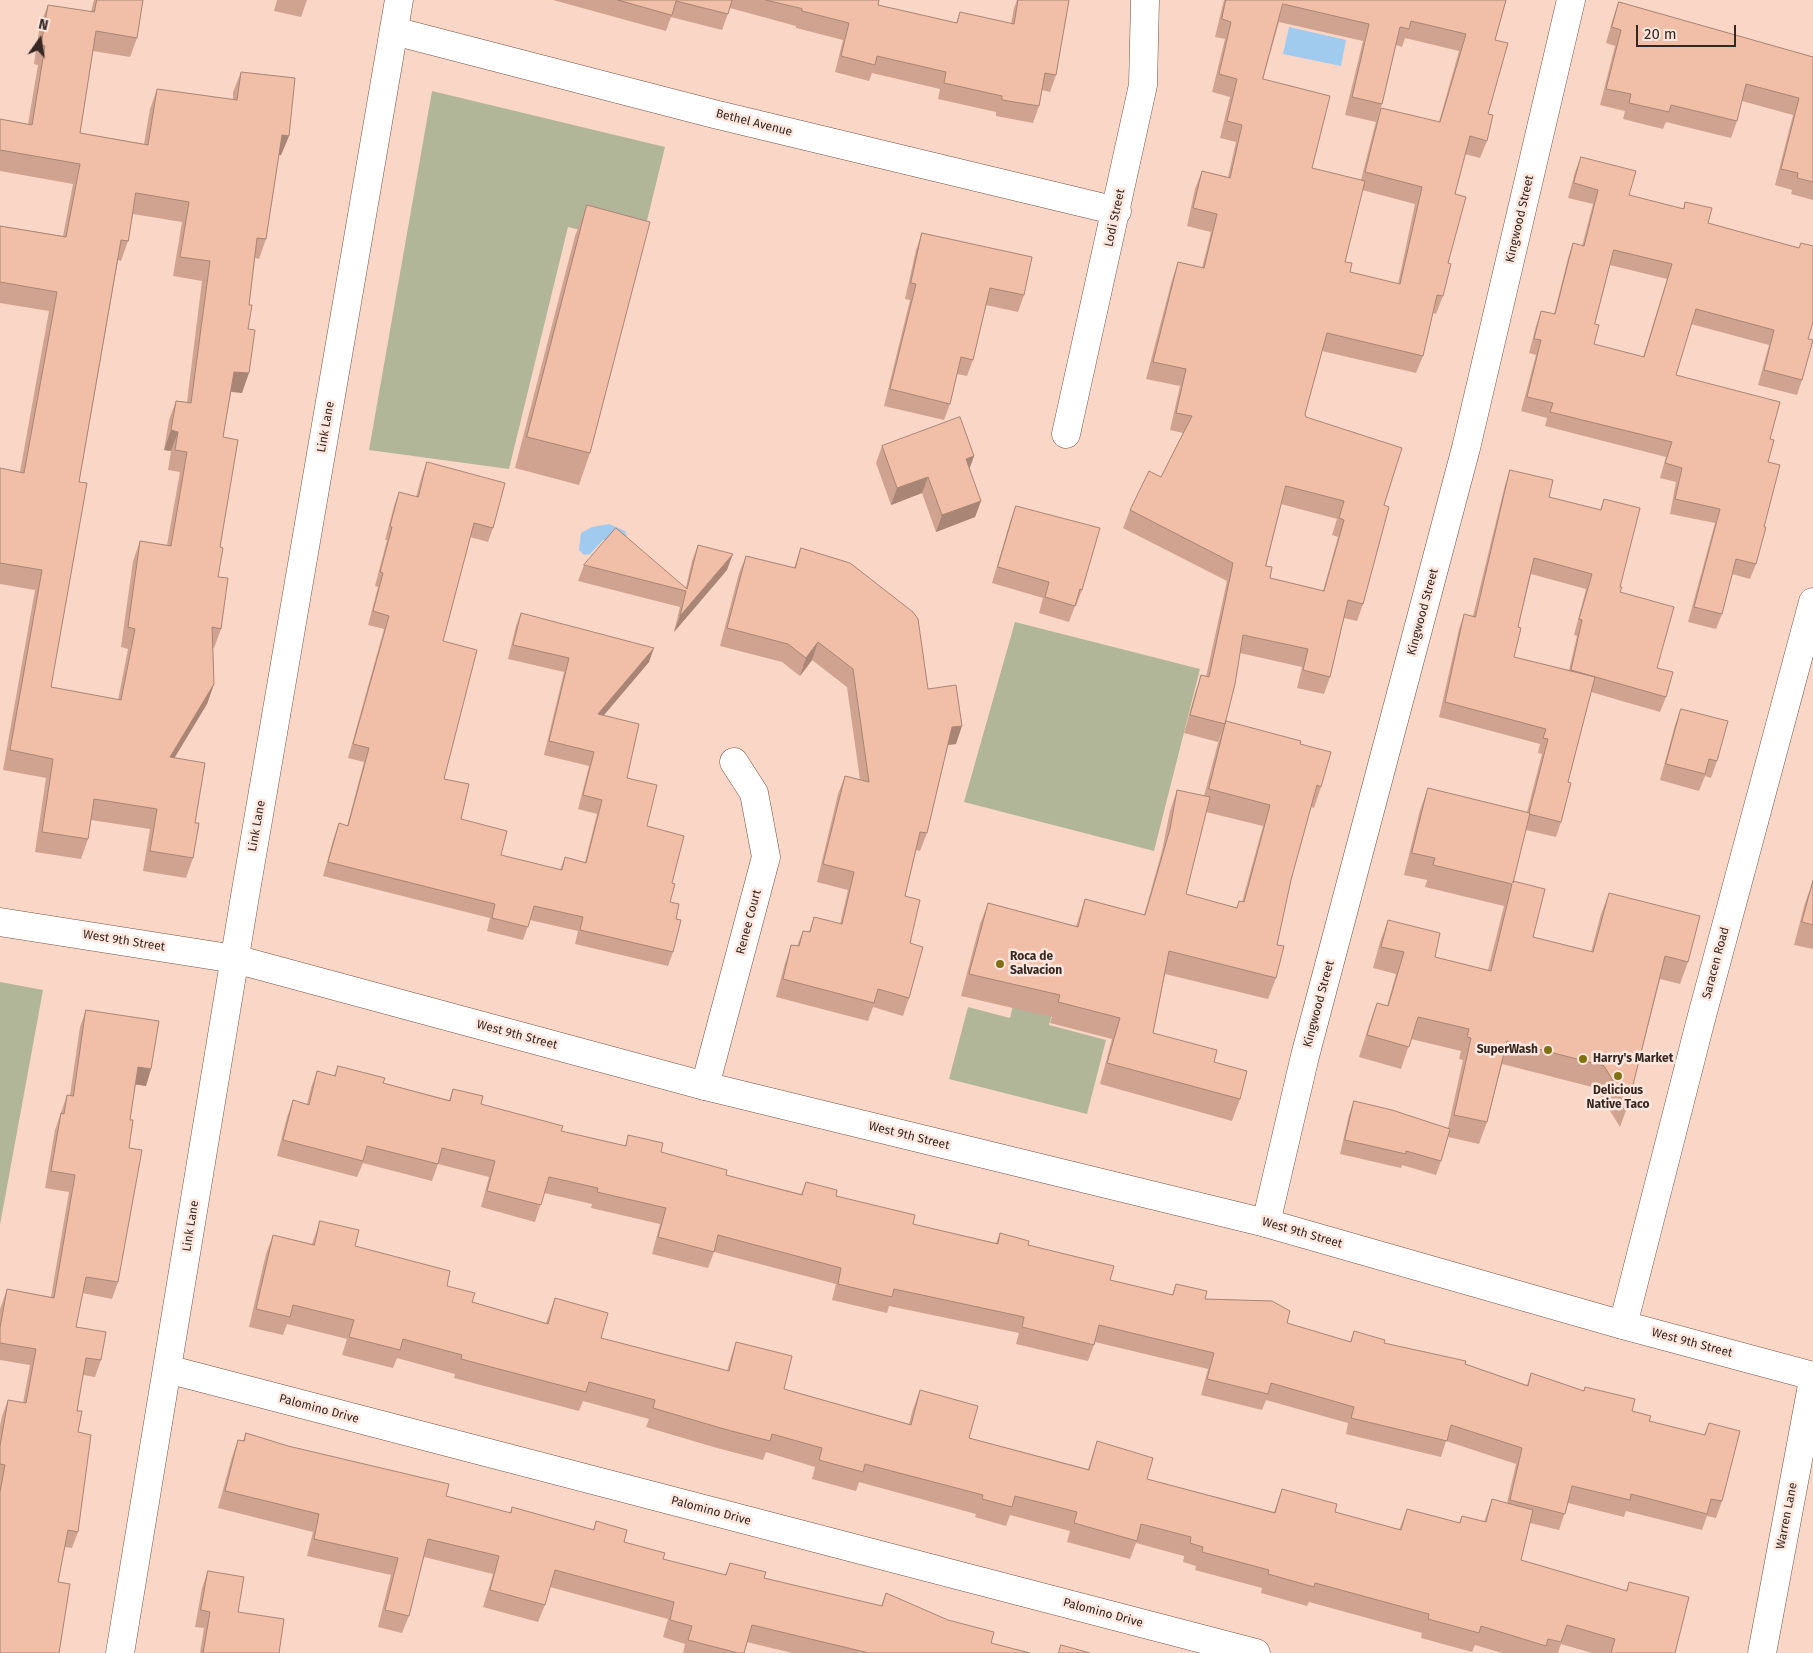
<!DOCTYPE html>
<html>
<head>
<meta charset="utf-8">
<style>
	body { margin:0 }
	#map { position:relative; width:1813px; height:1653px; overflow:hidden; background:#fad6c6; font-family:"Fira Sans",sans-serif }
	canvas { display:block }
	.north { position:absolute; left:15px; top:15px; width:50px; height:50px; -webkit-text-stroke:4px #fce6dd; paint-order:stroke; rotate:13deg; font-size:14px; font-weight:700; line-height:20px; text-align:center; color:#352822 }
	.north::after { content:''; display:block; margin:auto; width:18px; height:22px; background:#352822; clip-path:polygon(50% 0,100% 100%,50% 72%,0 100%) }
	.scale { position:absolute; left:1636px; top:25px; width:100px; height:22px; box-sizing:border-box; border:2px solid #352822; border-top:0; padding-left:6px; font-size:15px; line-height:18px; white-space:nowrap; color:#352822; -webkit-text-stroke:4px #fce6dd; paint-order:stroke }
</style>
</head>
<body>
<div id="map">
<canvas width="1813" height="1653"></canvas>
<div class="north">N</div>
<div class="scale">20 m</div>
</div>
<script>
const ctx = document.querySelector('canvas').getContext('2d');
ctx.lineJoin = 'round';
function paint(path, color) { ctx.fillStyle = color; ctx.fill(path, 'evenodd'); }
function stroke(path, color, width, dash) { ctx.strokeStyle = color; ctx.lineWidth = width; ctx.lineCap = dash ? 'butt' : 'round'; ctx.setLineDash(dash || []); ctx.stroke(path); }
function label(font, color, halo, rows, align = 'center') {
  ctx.font = font + ' "Fira Sans",sans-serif'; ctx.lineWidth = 5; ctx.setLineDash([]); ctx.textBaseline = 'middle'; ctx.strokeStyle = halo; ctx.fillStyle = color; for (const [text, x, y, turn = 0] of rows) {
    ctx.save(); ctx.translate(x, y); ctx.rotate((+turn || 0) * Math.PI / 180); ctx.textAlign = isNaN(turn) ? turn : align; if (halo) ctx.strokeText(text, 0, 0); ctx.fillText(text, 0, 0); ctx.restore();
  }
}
const green = new Path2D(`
	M432 91 665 147 641 245 568 227 509 469 369 450Z
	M1015 622 1200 669 1154 851 964 802Z
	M0 982 43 990 0 1225Z
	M1015 997 1054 1007 1049 1025 1106 1040 1087 1114 949 1079 968 1007 1010 1018Z`);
const water = new Path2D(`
	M1289 27 1346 40 1341 66 1283 54Z
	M609 524 625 531 627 536 623 541 603 540 590 554 584 555 579 550 581 533 592 527Z`);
const street = new Path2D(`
	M394 31 714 114 1117 211
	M1066 434 1143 85 1145 0
	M705 1086 766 857 754 793 734 762
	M1266 1223 1305 1056 1466 448 1571 0
	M1623 1325 1700 1023 1813 602
	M167 1369 1256 1653
	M120 1653 245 896 399 0
	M1762 1653 1813 1380`);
const secondary = new Path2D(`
	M0 922 235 959 705 1086 1266 1223 1623 1325 1813 1376`);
const wall = new Path2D(`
	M94 0H143L137 38 130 57 93 51 80 133 144 144 150 109 157 89 233 100V92L241 72 289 136 281 155H279L266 239 259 259 255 258 249 305 248 329 242 393 231 392 223 437 218 577 221 629 214 648H213L214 684 207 704 174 758 195 823 193 858 186 878 143 871 150 829 91 820 88 839 81 859 35 852 46 778 3 770 35 590 0 584V468L20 472 49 311 0 303V226L63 236 73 184 0 171V119L28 124 38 65 34 64 40 25 48 5 91 12ZM133 214 182 222 173 276 202 281 187 402 176 401 169 420 164 450 171 451 168 470 180 472 167 545 140 541 133 561 121 647 128 649 118 700 51 687 79 482 118 260 121 261 128 241Z
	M277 0H307L301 17 274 11Z
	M553 0H879L878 5 956 23 960 12 1011 24 1014 8 1017 0H1069L1056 75 1050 92 1042 90 1039 106 1033 123 996 116V112L938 99 940 89 872 73 869 81 835 72 843 40 796 28V26L730 8 722 30 671 17 666 31Z
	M1224 0H1506L1495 40 1488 114 1487 141 1480 158 1465 154 1455 194 1448 263 1443 296 1436 314 1433 313 1423 356 1416 373 1322 351 1305 414 1306 417 1384 505 1363 604 1357 621 1344 618 1330 677 1324 694 1297 688 1302 667 1240 653 1225 724 1218 742 1184 733 1195 693 1201 675 1206 677 1227 581 1123 528 1130 510 1161 477 1183 433 1170 430 1180 386 1146 379 1172 280 1178 262 1202 268 1211 232 1187 226 1195 189 1202 171 1228 177 1236 142 1220 138 1230 97 1212 92 1225 39 1215 37ZM1279 22 1363 41 1345 115 1376 122 1382 104 1396 45 1402 47 1405 38 1459 51 1439 122 1381 108 1375 125 1361 180 1312 168 1263 79ZM1362 190 1415 204 1398 284 1350 272 1345 262ZM1281 504 1337 519 1332 535 1338 537 1323 591 1270 578 1266 566Z
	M1619 2 1813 57V200L1791 194 1792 190 1775 185 1793 115 1742 101 1737 121 1731 138 1666 122 1663 129 1623 119 1625 111 1600 105 1615 46 1606 43 1613 18Z
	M1581 157 1629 195 1683 209 1685 202 1708 223 1799 248 1801 243 1808 339 1802 380 1797 395 1758 385 1769 345 1691 324 1676 375 1770 439 1764 527 1756 564 1750 579 1732 574 1722 614 1716 629 1688 622 1715 523 1670 514 1676 482 1660 478 1666 457 1545 426 1547 418 1521 411 1536 355 1529 353 1536 326 1541 311 1554 314 1568 258 1573 243 1582 246 1593 204 1568 198 1575 172ZM1610 265 1667 279 1643 357 1594 344 1595 324Z
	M587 205 590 453 579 485 515 468 575 236Z
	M922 233 1024 295 1018 312 986 305 973 360 967 376 957 374 950 404 944 420 884 406 910 300 905 299 916 250Z
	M882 446 974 456 969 469 981 501 975 517 936 532 922 493 891 505 876 463Z
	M427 462 493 528 488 542 470 537 443 641 444 779 461 819 501 855 560 870 565 857 585 862 597 814 578 809 589 766 544 755 564 672 508 659 516 626 521 613 649 662 603 716 647 826 672 883 670 902 676 919 673 952 668 966 575 944 578 931 530 920 523 940 487 931 490 918 323 876 334 837 339 823 347 826 364 762 348 758 384 629 368 625 378 587 375 586 387 540H385L394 506 399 492 416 497 422 475Z
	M1510 470 1549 497 1600 510 1604 499 1620 592 1657 668 1666 697 1660 712 1591 692 1568 782 1561 822 1556 837 1526 830 1513 881 1533 937 1591 952 1601 914 1609 893 1688 962 1680 984 1660 979 1628 1105 1620 1127 1596 1088 1502 1064 1487 1122 1479 1144 1448 1137 1441 1161 1436 1175 1402 1165 1401 1168 1340 1154 1349 1115 1354 1101 1448 1128 1463 1060 1459 1059 1461 1051 1411 1039 1401 1069 1359 1057 1369 1025 1377 1003 1387 1006 1396 974 1373 968 1380 942 1388 920 1435 957 1488 970 1504 906 1425 887 1427 880 1404 875 1420 810 1428 788 1527 812 1542 754 1538 753 1540 744 1439 717 1459 629 1464 614 1473 616 1505 485ZM1531 574 1586 589 1574 635 1577 636 1569 670 1514 657 1518 627Z
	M1016 506 1082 590 1076 606H1075L1069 622 1039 613 1043 598 992 583 1010 522Z
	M698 545 727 570 674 632 680 607 578 581 584 565 686 587 692 561Z
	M801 548 928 689 956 744 948 745 927 833 920 851 916 850 905 896 910 943 909 998 903 1016 873 1007 868 1021 776 997 785 963 791 945 797 946 803 931 809 932 814 917 840 924 848 890 817 882 838 794 845 776 860 780 847 687 812 660 800 676 782 662 720 646 739 573 746 556 794 568Z
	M1681 709 1717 761 1711 778 1705 776 1699 791 1660 780 1675 725Z
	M1226 721 1300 744 1321 787 1314 808 1311 807 1291 880 1277 945 1276 978 1268 999 1165 974 1153 1033 1214 1062 1240 1099 1232 1121 1100 1084 1112 1039 1050 1023 1052 1017 961 996 980 924 988 903 1076 926 1085 899 1144 915 1162 851 1170 811 1177 790 1204 796 1218 743ZM1206 812 1263 826 1242 902 1239 901 1237 908 1186 894Z
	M1813 881V949L1794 945 1805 903Z
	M86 1010 151 1069 146 1086 135 1084 130 1120 129 1148 118 1282 112 1299 82 1293 76 1327 101 1360 95 1377 83 1375 77 1411 78 1432V1532L72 1548 65 1547 0 1653V1426L2 1416 8 1400 23 1403 30 1365 0 1360V1309L7 1289 51 1297 69 1192 45 1188 55 1130 67 1095H70L80 1027Z
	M338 1066 383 1083 449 1100 453 1089 481 1104 561 1131 625 1146 628 1135 661 1152 726 1175 801 1194 806 1182 836 1196 913 1224 996 1243 1000 1233 1110 1280 1172 1295 1176 1284 1205 1299 1350 1342 1354 1331 1384 1343 1465 1364 1527 1385 1531 1373 1584 1391 1585 1387 1632 1411 1649 1421 1704 1435 1709 1423 1722 1501 1716 1518 1707 1516 1702 1530 1626 1511 1624 1517 1568 1503 1559 1530 1530 1523 1521 1560 1626 1591 1629 1582 1675 1653H1592L1561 1644 1558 1653H1502L1475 1645 1472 1652 1421 1638 1422 1633 1309 1602 1307 1606 1261 1593 1262 1588 1195 1570 1196 1566 1183 1562 1184 1556 1136 1543 1130 1559 1067 1542 1070 1531 1010 1515 1006 1526 975 1517 976 1514 859 1482 856 1491 812 1479 815 1467 766 1452 763 1460 717 1448 646 1427 649 1419 583 1401 579 1411 454 1378 455 1374 397 1358 393 1368 342 1355 347 1339 287 1324 283 1335 249 1327 266 1254 273 1235 312 1244 320 1221 355 1246 447 1286 472 1302 546 1323 555 1298 601 1338 727 1371 730 1360 736 1342 784 1389 909 1424 913 1409 920 1390 969 1438 1088 1469 1097 1441 1147 1479 1274 1512 1282 1489 1335 1512 1399 1530 1407 1509 1459 1523 1462 1516 1484 1522 1492 1499 1507 1503 1516 1464 1446 1441 1441 1457 1346 1434 1348 1423 1266 1400 1262 1410 1201 1395 1208 1369 1095 1342 1088 1361 1016 1344 1019 1333 889 1306 887 1313 832 1300 836 1284 714 1252 708 1268 652 1254 660 1224 591 1208 592 1204 544 1193 535 1222 481 1207 489 1177 438 1164 432 1181 363 1163 357 1177 277 1156 287 1117 293 1100 307 1104 311 1088 317 1071 334 1076Z
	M246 1433 446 1496 510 1513 512 1507 593 1530 596 1521 624 1542 663 1559 725 1575 730 1563 764 1578 881 1606 886 1593 991 1643 1030 1653H792L747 1642 744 1653H683L685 1644 663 1637 668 1619 550 1587 545 1605 538 1622 483 1607 493 1574 424 1557 409 1616 402 1633 378 1627 391 1575 307 1556 313 1532 218 1508 232 1457 238 1440 243 1441Z
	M208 1571 238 1612 279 1653H200L204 1628 195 1627 202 1588Z`);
const shadedWall = new Path2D(`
	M282 135 289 136 281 155H275Z
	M234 372 249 373 242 393 227 391Z
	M171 430 178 432 171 451 164 450Z
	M974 456 968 473 966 459Z
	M928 477 922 493 891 505 897 488Z
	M981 501 975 517 936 532 942 515Z
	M733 554 727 570 674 632 680 616Z
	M818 642 812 660 800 676 806 658Z
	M654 648 649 662 593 728 598 714Z
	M214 684 207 704 163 777 170 757Z
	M962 726 956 744 946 745 952 727Z
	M138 1067 151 1069 146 1086 132 1084Z`);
const building = new Path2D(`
	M97 0H143L137 38 96 31 80 133 148 145 157 89 237 100 241 72 295 78 289 136 282 135 266 239 257 238 249 305H252L248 329 255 330 249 373 234 372 223 437 238 440 220 547 223 548 218 577 228 578 221 629 212 627 214 684 170 757 205 763 195 823H199L193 858 150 851 157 809 94 799 88 839 42 832 53 759 10 750 42 570 0 563V468L24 473 57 292 0 282V226L66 237 80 164 0 150V119L32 125 45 46 41 45 48 5 94 12ZM136 193 189 202 180 257 210 261 191 403 176 401 171 430 178 432 175 450 187 452 171 546 140 541 128 627 135 629 121 700 51 687 87 483 79 482 121 240 128 241Z
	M618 0H732L728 14 676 1 672 15Z
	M766 0H879L878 5 957 23 960 12 1014 24 1018 0H1069L1056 75 1045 73 1039 106 1002 100V96L944 83 946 72 877 56 875 65 841 56 849 23 802 11V9Z
	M1226 0H1506L1495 40 1508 43 1488 114 1493 115 1487 141 1470 136 1455 194 1466 197 1448 263 1451 264 1443 296 1437 295 1423 356 1327 333 1305 414 1306 417 1402 448 1384 505 1389 507 1363 604 1348 600 1330 677 1303 670 1308 649 1243 635 1235 684 1225 724 1190 715 1201 675 1209 677 1233 563 1130 510 1149 471 1161 477 1192 416 1176 413 1186 369 1153 362 1178 262 1204 268 1217 214 1193 208 1202 171 1230 178 1242 125 1227 121 1237 79 1219 74 1231 22 1222 19ZM1283 4 1369 24 1352 97 1382 104 1400 27 1409 29 1411 21 1466 34 1440 122 1381 108 1365 172 1422 187 1400 284 1350 272 1352 263 1345 262 1365 181 1312 168 1330 96 1263 79ZM1286 486 1344 501 1339 518 1344 520 1324 591 1270 578 1272 567 1266 566Z
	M1619 2 1813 57V182L1797 178 1798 173 1781 169 1799 98 1746 84 1737 121 1671 105 1669 112 1629 103 1631 94 1606 89 1621 30 1612 27Z
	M1581 157 1636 171 1629 195 1684 209 1685 202 1712 208 1708 223 1799 248 1801 243 1813 246V322L1808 339 1813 340 1802 380 1764 370 1774 330 1696 309 1676 375 1780 402 1770 439 1774 440 1768 462 1780 465 1764 527H1766L1756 564 1736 559 1722 614 1694 607 1720 509 1675 499 1682 468 1665 463 1672 442 1550 412 1553 403 1527 397 1541 340 1534 339 1541 311 1555 314 1573 243 1584 246 1598 190 1574 183ZM1614 250 1672 264 1644 357 1594 344 1599 325 1595 324Z
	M587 205 650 222 590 453 527 437Z
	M922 233 1032 257 1024 295 990 288 973 360 961 357 950 404 890 389 916 284 911 283Z
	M960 417 974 456 966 459 981 501 942 515 928 477 897 488 882 446Z
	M427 462 505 483 493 528 474 523 443 641 477 650 444 779 469 784 461 819 507 831 501 855 562 870 565 857 586 863 602 800 583 795 594 752 549 741 569 658 513 645 521 613 654 648 598 714 639 724 627 778 657 785 647 826 684 836 672 883 675 884 670 902 679 904 676 919 681 920 673 952 580 930 583 917 534 906 528 927 492 918 495 904 328 862 339 823 348 826 369 748 353 744 389 616 373 611 383 573 380 572 392 527 390 526 399 492 418 497Z
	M1510 470 1553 480 1549 497 1601 510 1604 499 1640 508 1620 587H1622L1620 592 1674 607 1657 668 1673 672 1666 697 1571 670 1582 620 1579 619 1592 574 1534 558 1518 627 1521 628 1514 657 1595 677 1568 782 1571 783 1561 822 1529 814 1530 813H1529L1548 739 1543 738 1546 729 1445 702 1464 614 1475 617Z
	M1016 506 1100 528 1082 590 1080 589 1075 606 1045 597 1049 582 998 567Z
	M616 528 687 589 698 545 733 554 680 616 686 591 584 565Z
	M801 548 850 563 913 612 918 619 928 689 956 685 962 726 952 727 927 833 920 832 905 896 920 900 910 943 923 947 909 998 878 989 874 1003 783 979 791 945 799 946 803 931 810 932 814 917 842 924 854 872 823 864 845 776 869 782 853 669 818 642 806 658 788 644 727 628 746 556 795 568Z
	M1681 709 1728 721 1717 761 1709 759 1705 774 1666 764Z
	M1226 721 1301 741 1300 744 1331 752 1321 787 1317 785 1291 880 1277 945 1284 946 1276 978 1169 951 1153 1033 1217 1050 1214 1062 1247 1071 1240 1099 1107 1063 1120 1018 1058 1002 1060 995 969 974 988 903 1078 927 1085 899 1145 915 1170 829 1177 790 1210 797 1186 894 1237 908 1239 901 1244 902 1270 805 1209 789Z
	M1428 788 1530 813 1513 883V881L1545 889 1533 937 1593 952 1609 893 1700 916 1688 962 1665 956 1628 1105 1604 1066 1507 1041 1487 1122 1454 1115 1471 1038 1467 1037 1469 1029 1418 1017 1409 1047 1367 1035 1377 1003 1388 1006 1404 952 1381 947 1388 920 1440 933 1435 957 1491 971 1512 884 1433 865 1435 858 1412 853Z
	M1813 881V925L1802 922Z
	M86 1010 159 1021 151 1069 138 1067 130 1120H133L129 1148 142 1150 118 1282 86 1277 76 1327 106 1332 101 1360 86 1358 77 1411H82L78 1432 91 1435 78 1532 68 1530 58 1582 70 1584 59 1653H0V1492L5 1465 0 1464V1446L8 1400 26 1403 36 1349 0 1343V1328L7 1289 54 1298 75 1175 51 1171 61 1113 64 1114 67 1095 73 1096Z
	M338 1066 385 1078 383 1083 450 1101 453 1089 483 1096 481 1104 563 1126 561 1131 626 1146 628 1135 663 1143 661 1152 727 1170 726 1175 802 1195 806 1182 837 1190 836 1196 915 1215 913 1224 998 1244 1000 1233 1029 1241 1028 1245 1114 1266 1110 1280 1173 1295 1176 1284 1207 1291 1205 1299 1272 1301 1290 1311 1287 1323 1351 1342 1354 1331 1385 1340 1384 1343 1466 1361 1465 1364 1528 1386 1531 1373 1584 1391 1585 1387 1635 1399 1632 1411 1651 1416 1649 1421 1705 1435 1709 1423 1740 1431 1722 1501 1711 1499 1707 1514 1631 1494 1630 1500 1572 1486 1565 1514 1510 1500 1522 1448 1451 1425 1447 1441 1351 1418 1354 1407 1271 1383 1268 1394 1207 1379 1214 1353 1099 1325 1094 1345 1022 1327 1024 1317 894 1289 892 1297 838 1284 841 1268 718 1235 714 1252 658 1237 666 1208 597 1192 598 1188 549 1177 541 1205 487 1191 495 1161 442 1148 438 1164 367 1146 363 1161 283 1140 293 1100 309 1105 317 1071 335 1076Z
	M1354 1101 1392 1110 1450 1129 1441 1161 1406 1151V1154L1345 1140Z
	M320 1221 359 1230 355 1246 450 1271 447 1286 475 1293 472 1302 548 1324 555 1298 608 1313 601 1338 729 1371 736 1342 792 1356 784 1389 911 1425 920 1390 978 1406 969 1438 1089 1470 1097 1441 1153 1458 1147 1479 1275 1513 1282 1489 1337 1504 1335 1512 1401 1530 1407 1509 1460 1523 1462 1516 1486 1522 1492 1499 1533 1510 1521 1560 1627 1591 1629 1582 1689 1597 1675 1653H1611L1615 1639 1567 1625 1561 1642 1548 1639 1546 1646 1481 1626 1479 1633 1428 1619 1429 1614 1315 1583 1314 1587 1268 1574 1269 1570 1202 1552 1203 1547 1190 1543 1191 1537 1141 1524 1137 1541 1074 1523 1077 1512 1015 1496 1012 1507 982 1499 983 1495 865 1464 863 1472 819 1460 822 1448 772 1434 770 1441 724 1429 653 1408 655 1400 589 1382 586 1392 461 1359 462 1355 403 1339 400 1350 349 1337 354 1320 293 1305 290 1317 256 1309 273 1235 314 1245Z
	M246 1433 288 1446 449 1484 446 1496 511 1513 512 1507 594 1530 596 1521 627 1530 624 1542 665 1553 663 1559 726 1575 730 1563 766 1572 764 1578 882 1606 886 1593 948 1620 994 1632 991 1643 1030 1653H869L752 1625 744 1653H738L688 1640 692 1626 670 1620 674 1602 555 1570 545 1605 490 1590 499 1556 428 1539 409 1616 385 1610 398 1558 314 1539 319 1514 225 1491 238 1440 244 1441Z
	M208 1571 244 1577 238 1612 284 1619 279 1653H203L210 1612 201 1610Z
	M1061 1645 1090 1653H1059Z`);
const markers = [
	[1000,964,5,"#7f7111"],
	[1548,1050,5,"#7f7111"],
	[1583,1059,5,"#7f7111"],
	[1618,1076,5,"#7f7111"]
];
const streetNames = [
	["Bethel Avenue",754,123,14],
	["Lodi Street",1115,218,-78],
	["Kingwood Street",1520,219,-77],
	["Link Lane",326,427,-80],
	["Kingwood Street",1423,612,-75],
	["Link Lane",257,826,-80],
	["Renee Court",749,922,-75],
	["West 9th Street",124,941,9],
	["Saracen Road",1716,963,-75],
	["Kingwood Street",1319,1004,-75],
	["West 9th Street",517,1035,15],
	["West 9th Street",909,1136,14],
	["Link Lane",191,1226,-81],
	["West 9th Street",1302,1233,16],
	["West 9th Street",1692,1343,15],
	["Palomino Drive",319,1409,15],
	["Palomino Drive",711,1511,15],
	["Warren Lane",1787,1516,-79],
	["Palomino Drive",1103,1613,15]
];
const poiNames = [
	["Roca de",1010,957],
	["Salvacion",1010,971],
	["SuperWash",1538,1050,"right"],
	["Harry's Market",1593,1059],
	["Delicious",1618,1091,"center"],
	["Native Taco",1618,1105,"center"]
];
paint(green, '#b1b699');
paint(water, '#a0cbee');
stroke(street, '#715346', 29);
stroke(secondary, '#715346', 29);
stroke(street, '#fff', 28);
stroke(secondary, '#fff', 28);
paint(wall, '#cfa390');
paint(shadedWall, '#a98575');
paint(building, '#f1bea7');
stroke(building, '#a98575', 1);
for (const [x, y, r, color] of markers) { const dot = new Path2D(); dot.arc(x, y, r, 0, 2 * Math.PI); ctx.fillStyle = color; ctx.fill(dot); stroke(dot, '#fce6dd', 2); }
label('12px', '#352822', '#fce6dd', streetNames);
label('bold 12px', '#352822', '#fce6dd', poiNames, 'left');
</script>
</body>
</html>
